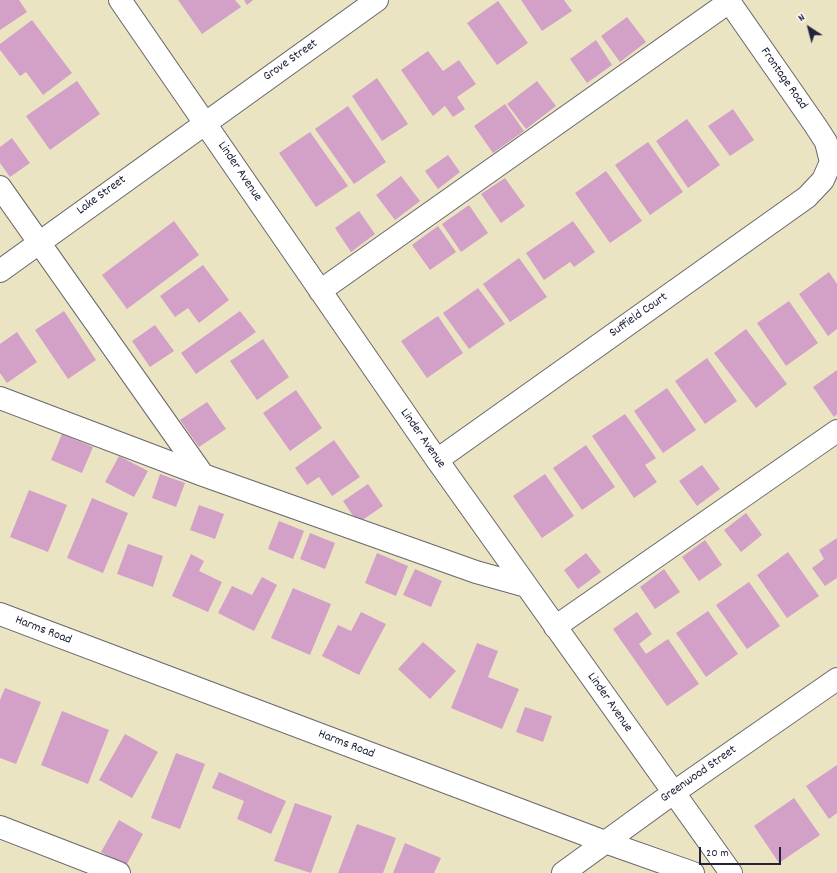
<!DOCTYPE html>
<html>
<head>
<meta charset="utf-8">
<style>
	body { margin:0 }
	#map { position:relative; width:837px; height:873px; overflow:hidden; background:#ebe4c3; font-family:Dekko,sans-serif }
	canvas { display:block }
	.north { position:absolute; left:789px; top:8px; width:40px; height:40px; -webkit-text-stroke:3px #fff; paint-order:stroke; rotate:324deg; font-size:11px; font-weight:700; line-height:16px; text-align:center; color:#22223b }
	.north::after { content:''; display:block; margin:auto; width:14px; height:18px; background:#22223b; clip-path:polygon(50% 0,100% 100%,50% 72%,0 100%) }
	.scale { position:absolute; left:699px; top:847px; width:82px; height:18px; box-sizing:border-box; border:2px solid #22223b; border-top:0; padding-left:5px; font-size:12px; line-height:14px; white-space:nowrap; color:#22223b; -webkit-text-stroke:3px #fff; paint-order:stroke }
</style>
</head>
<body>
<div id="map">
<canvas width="837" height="873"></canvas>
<div class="north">N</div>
<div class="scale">20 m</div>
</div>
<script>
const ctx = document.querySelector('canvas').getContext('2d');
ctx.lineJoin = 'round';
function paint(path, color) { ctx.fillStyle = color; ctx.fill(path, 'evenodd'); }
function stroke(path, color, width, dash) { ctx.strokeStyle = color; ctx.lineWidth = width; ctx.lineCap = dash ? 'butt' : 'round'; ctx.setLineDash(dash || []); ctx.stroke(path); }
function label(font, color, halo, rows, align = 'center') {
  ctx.font = font + ' Dekko,sans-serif'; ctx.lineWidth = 4; ctx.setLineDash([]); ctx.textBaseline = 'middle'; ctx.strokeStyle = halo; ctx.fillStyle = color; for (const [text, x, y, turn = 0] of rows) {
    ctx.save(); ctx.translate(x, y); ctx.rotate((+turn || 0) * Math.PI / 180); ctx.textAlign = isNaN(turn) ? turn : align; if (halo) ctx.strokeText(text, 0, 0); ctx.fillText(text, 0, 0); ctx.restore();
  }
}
const building = new Path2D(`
	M0 0H19L27 12 0 30Z
	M178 0H235L241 7 202 34Z
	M244 0H253L247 5Z
	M521 0H564L572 11 542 31Z
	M498 1 528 43 497 65 467 23Z
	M627 17 646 42 620 62 601 36Z
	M32 20 72 73 43 95 26 72 20 76 0 50V44Z
	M596 40 612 65 587 83 570 59Z
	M428 51 443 71 459 60 476 84 457 97 465 109 453 117 445 106 433 116 401 70Z
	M377 78 408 124 382 141 352 96Z
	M77 81 100 114 50 150 26 116Z
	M537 81 556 106 526 129 507 104Z
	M505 104 524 131 493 153 474 126Z
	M348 106 386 162 354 184 315 129Z
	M733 109 754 140 730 156 708 126Z
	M687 119 720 165 688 188 656 141Z
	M310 132 348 186 316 207 279 153Z
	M12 138 30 163 10 177 0 163V147Z
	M648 142 683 192 650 215 615 165Z
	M448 155 460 172 438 189 425 171Z
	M606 171 642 221 610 243 575 193Z
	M401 176 420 201 395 220 376 195Z
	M505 178 525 206 501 223 481 194Z
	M469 205 488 233 461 252 442 224Z
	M359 211 375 234 351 252 335 228Z
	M174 221 199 255 127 309 102 275Z
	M573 221 595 252 574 267 570 262 544 280 526 253Z
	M438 226 456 252 430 270 412 245Z
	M519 258 547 297 510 322 483 284Z
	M203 265 229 300 199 323 188 308 175 317 160 296Z
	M829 272 837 284V329L828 336 799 294Z
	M478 288 505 324 469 349 443 313Z
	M789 301 818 343 786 366 757 323Z
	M64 311 96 360 68 379 35 330Z
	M240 311 256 332 196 374 181 353Z
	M438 316 463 353 427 378 401 341Z
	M155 325 174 351 150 367 132 341Z
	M746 329 787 384 756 408 714 353Z
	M17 332 37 362 7 383 0 373V344Z
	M263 339 289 377 257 400 230 361Z
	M707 358 737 401 705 424 675 381Z
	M837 370V414L834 417 813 387Z
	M667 388 696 430 663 453 634 411Z
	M296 390 322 428 290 451 263 413Z
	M207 402 226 429 199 447 180 420Z
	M625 414 656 458 645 465 657 482 634 498 592 436Z
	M62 434 93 447 82 473 51 460Z
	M334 440 360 477 332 496 319 477 307 485 295 468Z
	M586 445 615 487 582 510 553 468Z
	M119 456 148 471 134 497 105 482Z
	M702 465 720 489 697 506 679 481Z
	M160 474 185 483 176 507 152 498Z
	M545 474 574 516 542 538 513 496Z
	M368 484 383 506 358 523 343 501Z
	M29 490 67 505 48 552 10 537Z
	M92 498 128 513 103 573 67 558Z
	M199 505 224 514 215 539 190 530Z
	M746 513 762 535 741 552 724 530Z
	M279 521 304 531 293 559 268 549Z
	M310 533 335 543 325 569 300 559Z
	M837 538V578L825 586 812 568 824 559 819 550Z
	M705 540 722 565 699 581 682 557Z
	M128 544 163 556 153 587 117 574Z
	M788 552 819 596 787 618 757 575Z
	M377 553 408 566 396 596 365 583Z
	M586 553 601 572 578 589 564 570Z
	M191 554 204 561 199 571 222 582 208 612 172 596Z
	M415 569 442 581 431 607 403 595Z
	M664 569 680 592 655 609 640 587Z
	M262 577 277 585 254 631 218 613 232 586 252 595Z
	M749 582 780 626 747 649 716 605Z
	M293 588 331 604 310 655 271 638Z
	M708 611 738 654 706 677 676 633Z
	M361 612 386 624 359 675 322 656 338 625 351 631Z
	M637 612 652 634 639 644 646 654 668 639 699 684 667 706 613 629Z
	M423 642 456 671 430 699 398 669Z
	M477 643 498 651 488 677 519 689 502 729 451 708Z
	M5 688 41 702 16 764 0 758V700Z
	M525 707 552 716 543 742 516 732Z
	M62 711 109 730 88 784 41 765Z
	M125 734 158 752 132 798 99 780Z
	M176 753 205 764 180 829 151 818Z
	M837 765V813L829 819 806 786Z
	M219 772 286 801 271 834 237 819 244 801 212 788Z
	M794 798 820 835 779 863 754 826Z
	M295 803 332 816 311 873 274 861Z
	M119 820 143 834 126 866 101 852Z
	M357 824 396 838 383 873H338Z
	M405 843 441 858 434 873H393Z`);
const minor = new Path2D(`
	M120 0 437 460 731 873
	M0 187 203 475
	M0 271 377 0
	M320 291 729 2
	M0 398 203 475 476 572 526 586
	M437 460 807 197 823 180 831 162 826 142 815 125 728 0
	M0 614 605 842 693 873
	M555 627 837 431
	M0 827 119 873
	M563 873 673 793 837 679`);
const streetNames = [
	["Grove Street",291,61,-35],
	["Frontage Road",783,79,55],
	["Linder Avenue",239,172,56],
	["Lake Street",102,196,-36],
	["Suffield Court",639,316,-35],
	["Linder Avenue",422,439,55],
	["Harms Road",43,631,21],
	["Linder Avenue",609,703,55],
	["Harms Road",346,745,21],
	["Greenwood Street",699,775,-35]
];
paint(building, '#d3a0c8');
stroke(minor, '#68666b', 24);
stroke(minor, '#fff', 22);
label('13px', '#22223b', '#fff', streetNames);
</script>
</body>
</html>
